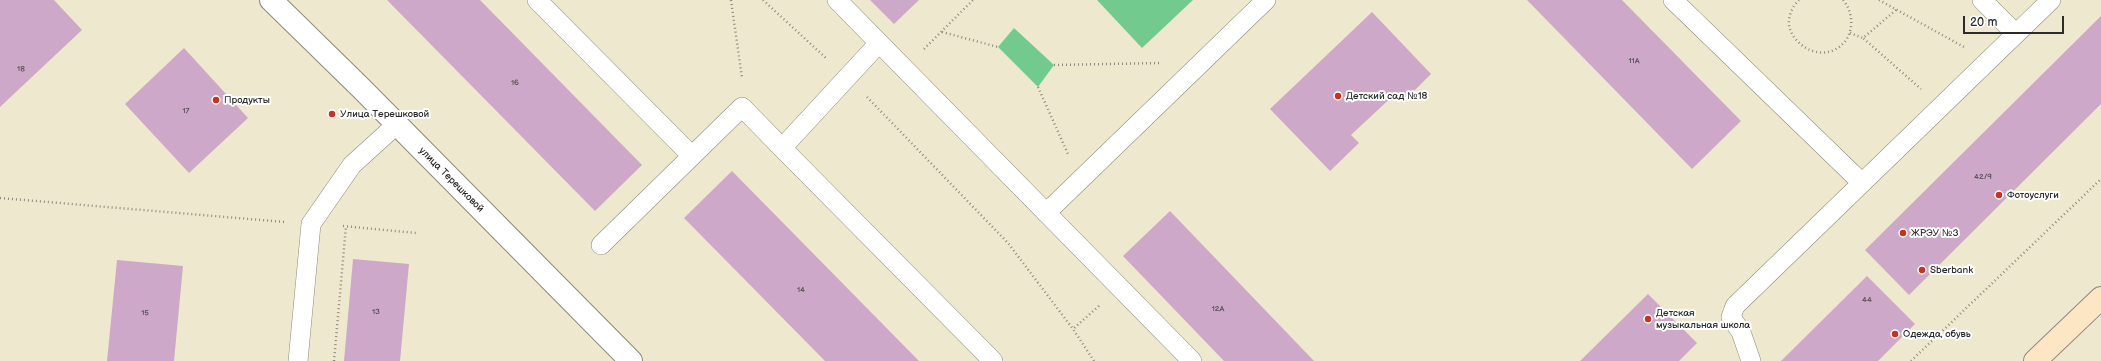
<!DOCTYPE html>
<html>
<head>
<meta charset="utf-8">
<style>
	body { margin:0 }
	#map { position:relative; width:2101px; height:361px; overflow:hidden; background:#eee9ce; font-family:"Balsamiq Sans",sans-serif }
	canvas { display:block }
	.scale { position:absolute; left:1963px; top:16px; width:101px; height:18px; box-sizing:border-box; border:2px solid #2b2b2b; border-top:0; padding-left:5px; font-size:12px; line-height:14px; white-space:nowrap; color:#2b2b2b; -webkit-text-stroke:3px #fff; paint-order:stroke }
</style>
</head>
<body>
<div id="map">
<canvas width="2101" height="361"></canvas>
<div class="scale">20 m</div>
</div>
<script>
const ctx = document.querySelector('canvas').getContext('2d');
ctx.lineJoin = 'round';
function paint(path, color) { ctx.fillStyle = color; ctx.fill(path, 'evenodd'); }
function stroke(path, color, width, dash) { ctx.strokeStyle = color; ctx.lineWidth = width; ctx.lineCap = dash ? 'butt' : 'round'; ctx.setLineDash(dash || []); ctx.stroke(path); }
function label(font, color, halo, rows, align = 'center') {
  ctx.font = font + ' "Balsamiq Sans",sans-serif'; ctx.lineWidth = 4; ctx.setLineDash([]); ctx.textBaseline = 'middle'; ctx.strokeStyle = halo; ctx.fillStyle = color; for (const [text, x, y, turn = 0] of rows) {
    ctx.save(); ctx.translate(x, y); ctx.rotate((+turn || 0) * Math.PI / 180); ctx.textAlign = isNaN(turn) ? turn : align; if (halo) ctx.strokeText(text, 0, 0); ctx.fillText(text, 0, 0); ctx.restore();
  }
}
const green = new Path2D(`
	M1097 0H1193L1142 48Z
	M1014 28 1054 65 1038 87 998 47Z`);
const building = new Path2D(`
	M0 0H54L82 30 0 107Z
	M387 0H480L642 165 595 211Z
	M870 0H919L894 24Z
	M1527 0H1622L1741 121 1692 169Z
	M1372 12 1431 74 1405 100 1397 92 1351 135 1359 143 1330 171 1270 109Z
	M2101 16V104L1909 295 1865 250Z
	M184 48 248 118 189 173 125 104Z
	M732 171 919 361H825L684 218Z
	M1170 211 1314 361H1224L1123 256Z
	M353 259 409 264 400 361H344Z
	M117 260 183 266 174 361H107Z
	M1867 276 1915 324 1878 361H1781Z
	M1648 294 1697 343 1679 361H1580Z`);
const path = new Path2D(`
	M731 0 742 78
	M763 0 827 59
	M1799 0C1793 5 1788 16 1789 25 1792 43 1815 59 1834 50 1854 41 1856 15 1843 0
	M1879 0 1964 47
	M1896 10 1863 38 1921 89
	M942 32 998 47
	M1850 33 1863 38
	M924 49 973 0
	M1054 65 1161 63
	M1038 87 1068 154
	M867 97 1008 243 1073 329
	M0 198 285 222
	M343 226 416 233
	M334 361 346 226
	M1094 361 1073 329 1100 305
	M1911 361 2101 179`);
const service = new Path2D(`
	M537 0 692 156
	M837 0 1192 361
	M1673 0 1862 183
	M1982 0 2016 34
	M782 148 993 361
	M1046 213 1266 0
	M601 245 742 107 782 148 879 43
	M298 361 311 224 352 165 396 125
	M1751 361 1741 332 1731 317 1735 306 2051 0`);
const minor = new Path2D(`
	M271 0 362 89 631 361`);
const secondary = new Path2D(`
	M2035 361 2101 298`);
const markers = [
	[1338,96,4,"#c8321e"],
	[216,100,4,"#c8321e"],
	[332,114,4,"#c8321e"],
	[1999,195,4,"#c8321e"],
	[1903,233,4,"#c8321e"],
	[1922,270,4,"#c8321e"],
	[1648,319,4,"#c8321e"],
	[1895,334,4,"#c8321e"]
];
const numberNames = [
	["11А",1634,61],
	["18",21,69],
	["16",515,83],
	["17",186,111],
	["42/9",1983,177],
	["14",801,290],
	["44",1867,300],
	["12А",1218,309],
	["13",376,312],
	["15",145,313]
];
const poiNames = [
	["Детский сад №18",1346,96],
	["Продукты",224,100],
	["Улица Терешковой",340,114],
	["Фотоуслуги",2007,195],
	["ЖРЭУ №3",1911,233],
	["Sberbank",1930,270],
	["Детская",1656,313],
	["музыкальная школа",1656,325],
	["Одежда, обувь",1903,334]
];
const streetNames = [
	["улица Терешковой",451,180,45]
];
paint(green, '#73ca8f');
paint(building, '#cda8c9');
stroke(service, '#8c8a7c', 20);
stroke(minor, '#8c8a7c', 24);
stroke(secondary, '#8c8a7c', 24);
stroke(path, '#8c8a7c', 2.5, [1, 3]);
stroke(service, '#fff', 19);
stroke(minor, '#fff', 22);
stroke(secondary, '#fce6c4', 22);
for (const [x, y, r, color] of markers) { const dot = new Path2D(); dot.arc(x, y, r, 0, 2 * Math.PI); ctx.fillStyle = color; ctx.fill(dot); stroke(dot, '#fff', 1.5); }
label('8px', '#544a52', null, numberNames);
label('10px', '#2b2b2b', '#fff', poiNames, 'left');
label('10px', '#2b2b2b', '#fff', streetNames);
</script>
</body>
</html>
